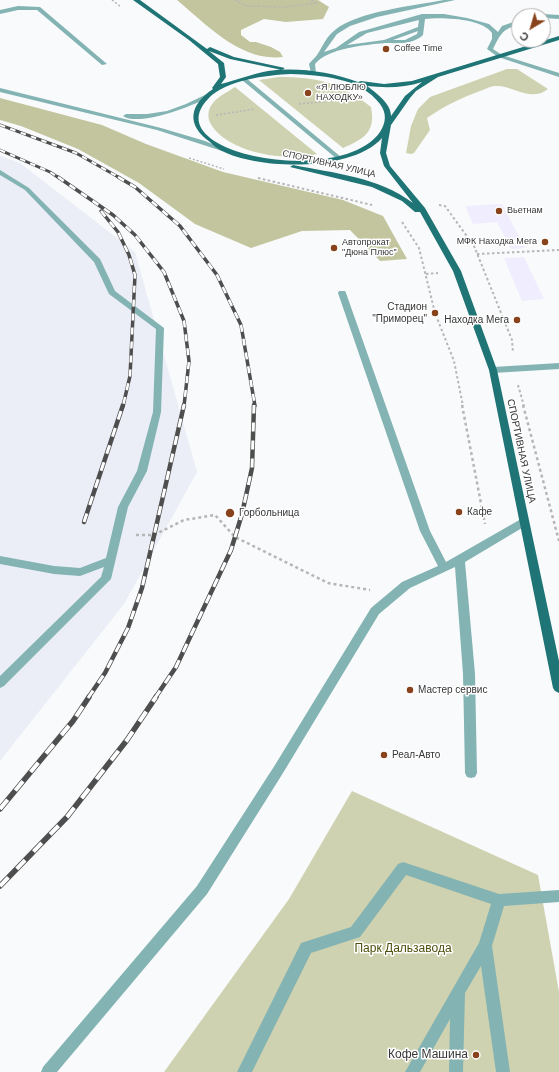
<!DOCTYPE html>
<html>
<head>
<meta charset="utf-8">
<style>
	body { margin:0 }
	#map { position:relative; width:559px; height:1072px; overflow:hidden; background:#f9fafb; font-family:Helvetica,sans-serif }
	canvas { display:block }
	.north { position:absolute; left:511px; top:8px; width:40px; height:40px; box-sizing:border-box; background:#fff; border:1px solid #afafaf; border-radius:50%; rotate:218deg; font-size:11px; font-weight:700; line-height:16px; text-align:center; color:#363636 }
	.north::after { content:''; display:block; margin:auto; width:14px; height:18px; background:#88421c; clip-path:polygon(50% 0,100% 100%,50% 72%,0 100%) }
</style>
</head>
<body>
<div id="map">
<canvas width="559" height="1072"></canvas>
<div class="north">С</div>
</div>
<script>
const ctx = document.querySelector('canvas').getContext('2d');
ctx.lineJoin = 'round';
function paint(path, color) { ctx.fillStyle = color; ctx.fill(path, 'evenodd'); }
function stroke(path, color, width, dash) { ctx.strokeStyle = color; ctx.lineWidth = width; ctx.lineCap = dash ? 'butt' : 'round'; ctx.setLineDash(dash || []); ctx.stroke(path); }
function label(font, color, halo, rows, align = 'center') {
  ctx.font = font + ' Helvetica,sans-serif'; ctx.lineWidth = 3; ctx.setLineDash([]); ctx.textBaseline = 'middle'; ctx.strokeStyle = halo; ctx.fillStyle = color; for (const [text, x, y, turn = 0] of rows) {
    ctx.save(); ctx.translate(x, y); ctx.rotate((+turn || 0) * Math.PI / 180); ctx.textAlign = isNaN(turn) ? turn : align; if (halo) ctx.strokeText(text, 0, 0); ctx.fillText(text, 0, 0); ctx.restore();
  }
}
const commercial = new Path2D(`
	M502 204 525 248 511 249 497 222 473 224 465 206Z
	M524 257 544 299 522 301 504 258Z`);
const built = new Path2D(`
	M0 156 20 163 135 252 197 472 124 604 0 761Z`);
const green = new Path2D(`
	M507 69H517L548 89C530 103 514 85 495 86 490 86 484 90 480 91 461 98 444 106 427 118L430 130 414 153 411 154 406 153 411 126 418 109 430 97Z
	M279 77C318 77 339 82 371 107 376 132 364 139 343 148L259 80Z
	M235 87 317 154C286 162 230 153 212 126 207 119 207 110 213 103 218 96 228 92 235 87Z
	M352 791 538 875 559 992V1072H164L289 899Z`);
const forest = new Path2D(`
	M177 0H318L329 7 323 19 286 22 264 19 241 30V35L250 42H256L271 47 280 52 283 57C241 62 207 25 177 0Z
	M0 98 102 125 146 144 223 172 343 200 383 216 407 259 380 261 350 230 302 231 251 248 195 224 139 183 78 149 21 126 0 120Z`);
const pathFar2 = new Path2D(`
	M112 0 121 7
	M235 0 247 6 286 7 317 3 311 0
	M299 104 350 99
	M216 115 255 109
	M189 158 224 169`);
const pathFar1 = new Path2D(`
	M258 178 372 205
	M439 205 445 206 474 246 512 340 513 353
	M402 222 419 248 435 313 454 361 463 406
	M477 254 559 250
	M426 274 438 273
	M518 385 524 406`);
const path = new Path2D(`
	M462 405 485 524
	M523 405 559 541
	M136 535H154L184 520 215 515 235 537 328 583 370 590`);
const minor = new Path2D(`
	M444 0H455L377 17 350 26 337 34 324 52 336 48 359 32 422 14H444L467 18 489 24 498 32 502 26 519 20V24C502 30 501 33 493 49L502 55 559 73V77L498 57 487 49 492 39V33C482 18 441 17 425 19L423 35C412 45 398 43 385 43 365 45 328 48 315 64L316 74 311 73 309 64C311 61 315 58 317 55 323 46 326 37 335 30 358 11 414 6 444 0ZM419 20 418 27 384 40 347 45 367 33ZM418 31 417 34 405 40H393Z
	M18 6 40 7 107 64 102 65 37 10H18L0 14V10Z
	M543 14 559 15V19L543 18V16H540Z
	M242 78H246L341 157V159H337L242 80Z
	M0 88 161 128 205 141 227 150 222 151 157 130 0 92Z
	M207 94 210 96 209 97C193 106 139 127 123 116L126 114H147L167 111 186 104Z
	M0 170 29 188 100 259 115 291 164 328 161 412 147 471 128 507 111 579 4 686 0 688V676L101 577 104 567 80 576 54 574 0 564V556L54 566 80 568 106 558 118 507 137 471 153 412 156 329 109 294 94 262 25 190 0 175Z
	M339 291H345L346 293 430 531 446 562 521 519H527L529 522 527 525 465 562 475 674 477 773 475 777 471 778 467 777 465 773 463 674 455 567 410 588 379 614 283 773 207 894 57 1072H41L43 1067 197 886 275 765 371 608 402 582 438 566 420 531 338 293Z
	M559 363V369L493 373 489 370 493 367Z
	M403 862 499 894 559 890V902L504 906 492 946 510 1072H496L481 966 465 993 463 1072H449L450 1019 420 1072H405L479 943 491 904 406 875 360 937 311 953 252 1072H237L301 943 351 927 398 864Z`);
const major = new Path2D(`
	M133 0H140L207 49 210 47 234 57 285 68 282 70 230 59 209 51 224 63 226 77 221 84C236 80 252 74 268 71 298 67 330 72 358 82L361 81 384 84 412 81 559 36V40L438 77 416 91 410 98 391 125 386 153 390 166 425 208 461 271 497 370 559 661V693L555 691 553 688 489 370 453 271 420 212H415L402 201 372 187 290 167 293 165C333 173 379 177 413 203L384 166 380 153 382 138C352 172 260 170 222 151 218 149 213 145 210 142 186 125 189 105 213 89L212 88 220 77 218 64 189 40ZM291 74C321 75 361 78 380 104 387 113 386 123 380 132 341 188 155 154 208 99 225 80 267 75 291 74ZM422 82 405 96 391 116C391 103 376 93 367 86 385 88 404 88 422 82Z`);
const railFar3 = new Path2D(`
	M0 125 76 153 120 178
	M0 150 50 172 59 178`);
const railFar2 = new Path2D(`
	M58 177 113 215 135 235 164 272 184 321 189 361 184 406
	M118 177 135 187 180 226 217 275 241 325 255 406
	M101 211 118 232 129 255 135 275 130 376 123 406`);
const railFar1 = new Path2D(`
	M84 522 123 405
	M88 698 105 673 128 628 142 588 184 405
	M155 698 176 667 231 550 242 514 252 468 254 405`);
const rail = new Path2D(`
	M0 809 73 721 89 697
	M0 886 67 817 127 740 156 697`);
const markers = [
	[386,49,4,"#88421c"],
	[308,93,4,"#88421c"],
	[499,211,4,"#88421c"],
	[545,242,4,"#88421c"],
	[334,248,4,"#88421c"],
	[435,313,4,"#88421c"],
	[517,320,4,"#88421c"],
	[459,512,4,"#88421c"],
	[230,513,5,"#88421c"],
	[410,690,4,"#88421c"],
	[384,755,4,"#88421c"],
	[476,1055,4,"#88421c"]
];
const farPoinames = [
	["Coffee Time",394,49],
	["«Я ЛЮБЛЮ",316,88],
	["НАХОДКУ»",316,98],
	["Вьетнам",507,211],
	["МФК Находка Мега",537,242,"right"],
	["Автопрокат",342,243],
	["\"Дюна Плюс\"",342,253]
];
const farStreetnames = [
	["СПОРТИВНАЯ УЛИЦА",329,164,13]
];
const poiNames = [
	["Стадион",427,307,"right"],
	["\"Приморец\"",427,319,"right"],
	["Находка Мега",509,320,"right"],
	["Кафе",467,512],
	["Горбольница",239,513],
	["Мастер сервис",418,690],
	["Реал-Авто",392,755]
];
const streetNames = [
	["СПОРТИВНАЯ УЛИЦА",521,451,78]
];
const nearParknames = [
	["Парк Дальзавода",403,949]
];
const nearPoinames = [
	["Кофе Машина",468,1055]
];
paint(commercial, '#f0edff');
paint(built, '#ebeef6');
paint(green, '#cfd2b0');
paint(forest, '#c2c59d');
stroke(pathFar2, '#b6b6b7', 1.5, [2, 2]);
stroke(pathFar1, '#b6b6b7', 2, [2.5, 2.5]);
stroke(path, '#b6b6b7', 2.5, [3, 3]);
paint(minor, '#83b3b3');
paint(major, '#1f7475');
stroke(railFar3, '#4e4e4e', 3);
stroke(railFar2, '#4e4e4e', 3.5);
stroke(railFar1, '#4e4e4e', 4.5);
stroke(rail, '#4e4e4e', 5.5);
stroke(railFar3, '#fff', 2, [5.5]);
stroke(railFar2, '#fff', 2.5, [7]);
stroke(railFar1, '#fff', 3, [9]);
stroke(rail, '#fff', 4, [12]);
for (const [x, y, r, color] of markers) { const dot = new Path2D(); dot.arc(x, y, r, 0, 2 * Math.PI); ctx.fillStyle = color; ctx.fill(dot); stroke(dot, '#fff', 1.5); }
label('9px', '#363636', '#fff', farPoinames, 'left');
label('9px', '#363636', '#fff', farStreetnames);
label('10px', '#363636', '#fff', poiNames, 'left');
label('10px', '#363636', '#fff', streetNames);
label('12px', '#4e4f0c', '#fff', nearParknames);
label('12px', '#363636', '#fff', nearPoinames, 'right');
</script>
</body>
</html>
